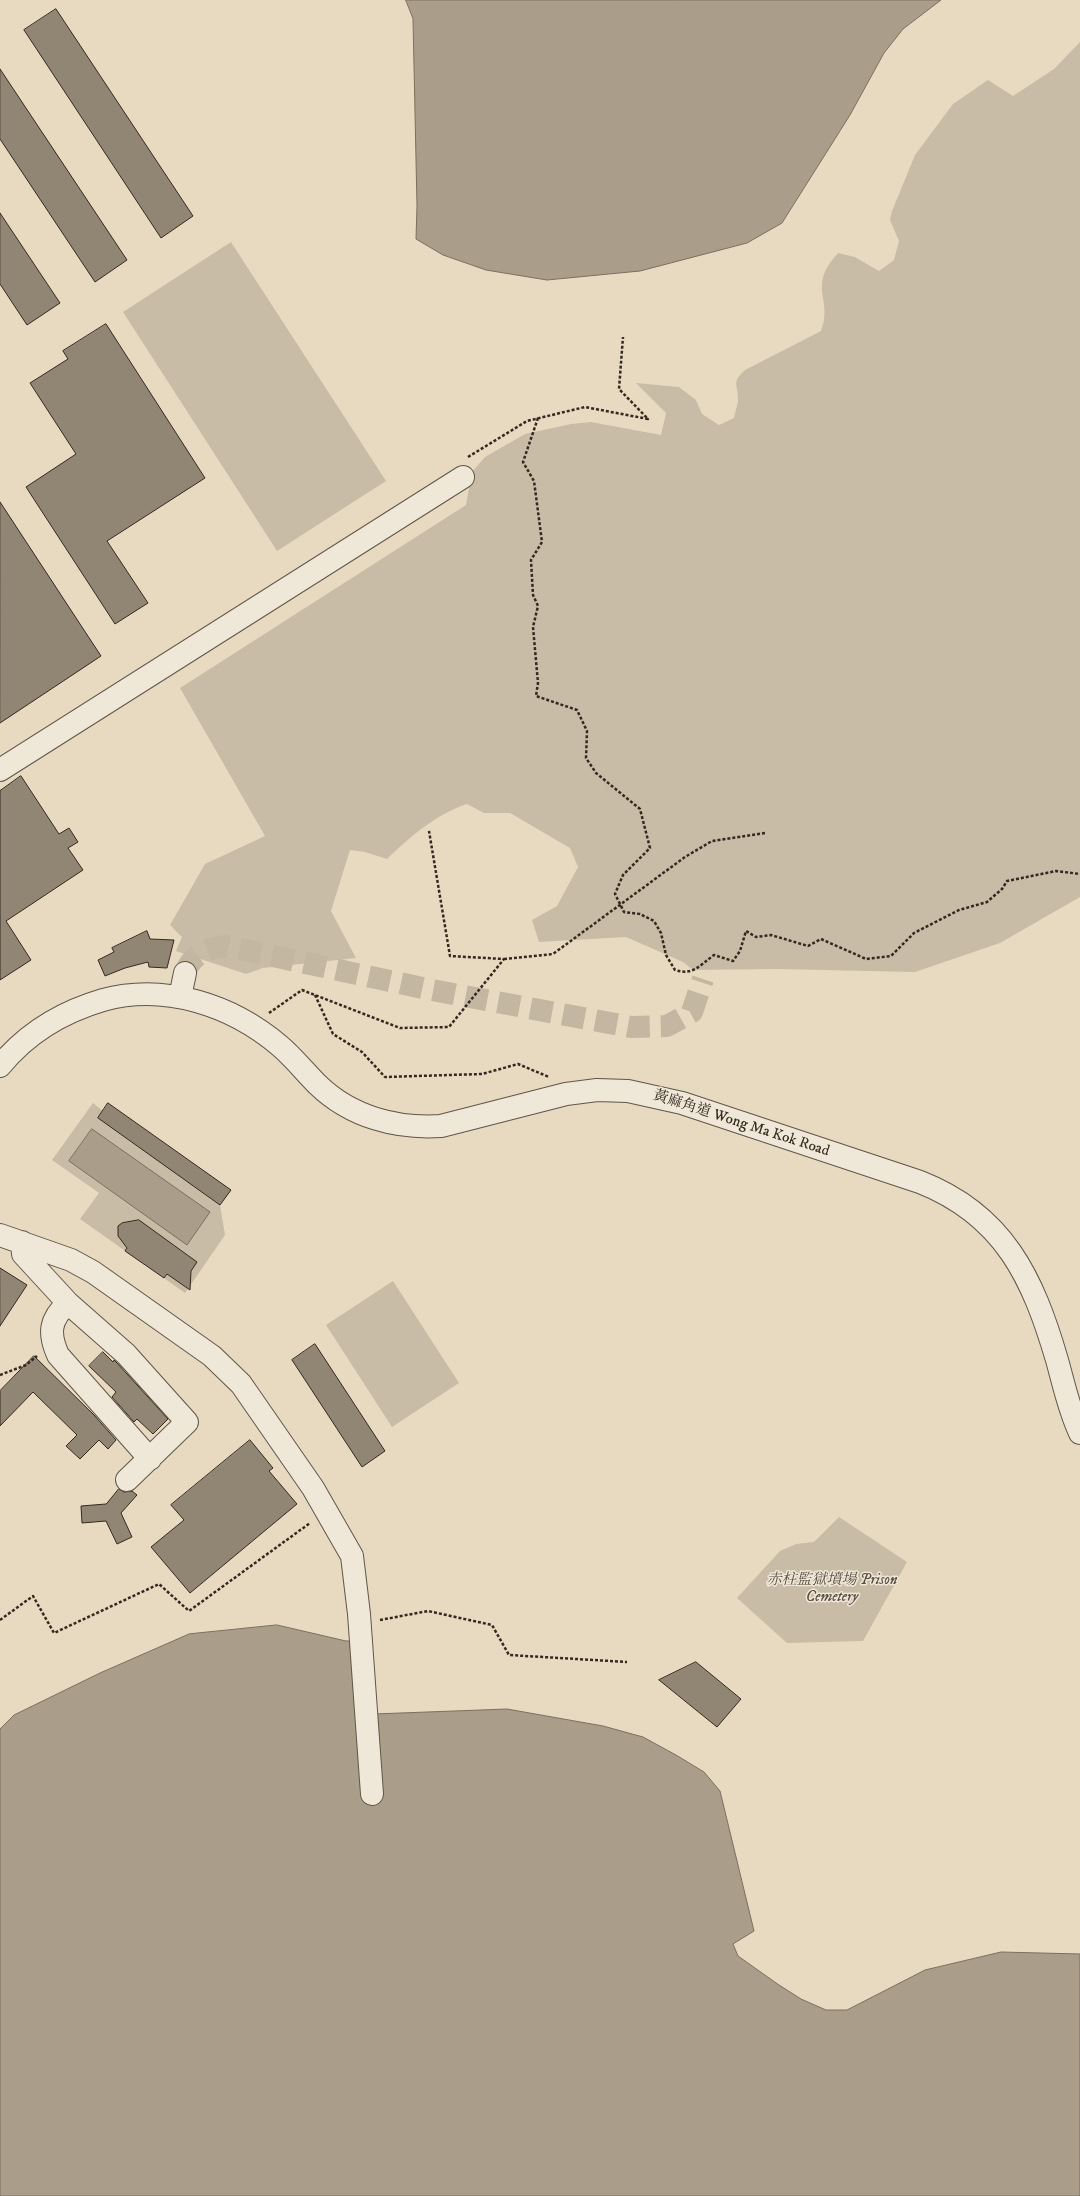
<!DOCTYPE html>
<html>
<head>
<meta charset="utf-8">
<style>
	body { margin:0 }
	canvas { display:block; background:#e7dac1 }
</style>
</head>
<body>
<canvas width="1080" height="2196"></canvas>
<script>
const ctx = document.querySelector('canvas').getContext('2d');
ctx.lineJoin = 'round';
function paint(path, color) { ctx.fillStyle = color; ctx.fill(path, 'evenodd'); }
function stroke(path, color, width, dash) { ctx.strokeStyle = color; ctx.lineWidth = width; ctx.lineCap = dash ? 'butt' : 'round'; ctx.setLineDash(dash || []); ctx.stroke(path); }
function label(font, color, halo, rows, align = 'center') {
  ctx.font = font + ' "IM FELL DW Pica","Noto Serif TC",serif'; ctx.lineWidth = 3; ctx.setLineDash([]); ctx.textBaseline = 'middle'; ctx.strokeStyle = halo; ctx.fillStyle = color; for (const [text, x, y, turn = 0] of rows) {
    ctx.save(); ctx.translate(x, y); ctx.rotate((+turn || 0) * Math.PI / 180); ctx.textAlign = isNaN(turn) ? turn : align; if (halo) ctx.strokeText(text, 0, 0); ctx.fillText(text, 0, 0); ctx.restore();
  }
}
const green = new Path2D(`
	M1080 42V897L1000 943 915 972 778 969 693 970 683 962 626 937 539 942 532 920 557 906 578 867 570 848 510 813H484L467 804C436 814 410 837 387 859L365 852 350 850 331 911 356 958 263 968 246 974 176 951 182 937 170 925 205 864 265 836 180 688 466 505 472 472 485 457 525 434 571 424 591 422 661 435 666 413 636 383 679 387 696 400 702 414 719 425 734 418C735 412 738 405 738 399 738 383 731 383 745 370L821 331C834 299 806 288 838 253L855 257 879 271 894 260 899 241 890 220 892 211 915 155 953 104 988 80 1013 96 1054 69Z
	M231 242 386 481 277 551 123 312Z
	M93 1103 220 1205 225 1235 185 1293 80 1219 99 1193 52 1160Z
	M393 1281 459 1383 392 1427 326 1325Z
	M839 1517 907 1562 863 1641 787 1643 737 1598 780 1551 796 1544 814 1542Z`);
const water = new Path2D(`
	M406 0H941L903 29 884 53 850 115 782 223 747 243 640 271 547 280 486 270 443 255 416 239 417 206 413 19Z
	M92 1129 210 1212 187 1245 69 1161Z
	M277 1625 346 1641H356L374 1714 507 1709 603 1726 643 1737 676 1755 704 1772 720 1791 754 1931 733 1944 738 1956 779 1985 801 1999 826 2010H847L925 1970 1001 1952 1080 1954V2196H0V1729L14 1715 100 1673 189 1634Z`);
const building = new Path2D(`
	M56 9 193 216 161 238 24 30Z
	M0 69 127 260 95 282 0 139Z
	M0 213 60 303 27 325 0 284Z
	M106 324 205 478 107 541 148 603 115 624 26 487 76 454 30 383 68 359 63 351Z
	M0 502 101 656 0 723Z
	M21 776 59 834 69 828 78 842 68 848 83 870 6 921 31 960 0 980V791Z
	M147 931 150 939 174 940 167 968 149 967 148 962 125 968 105 976 98 960 114 952 112 948Z
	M108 1103 231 1190 220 1205 98 1118Z
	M139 1220 197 1262 191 1271 190 1290 167 1274 164 1278 125 1251 127 1248 118 1236V1226L122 1223Z
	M0 1268 27 1285 0 1326Z
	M315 1344 385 1451 362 1467 292 1360Z
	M103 1352 113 1362 114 1360 117 1363 168 1419 153 1434 137 1419 134 1422 112 1397 116 1392 89 1366Z
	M34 1356 94 1415 116 1440 108 1449 99 1440 80 1459 66 1446 77 1435 33 1392 0 1426V1391Z
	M250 1440 273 1468 269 1471 297 1504 190 1593 151 1547 184 1520 171 1505Z
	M119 1489 124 1492 132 1491 137 1495 121 1513 132 1537 117 1544 106 1521 82 1523 81 1506 106 1504Z
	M696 1662 741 1699 717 1727 659 1680Z`);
const minorTunnel = new Path2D(`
	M185 973C192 954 207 948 226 946L432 990 631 1027 667 1026 692 1012 703 979`);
const path = new Path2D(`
	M538 418 523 462 534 481 542 542 531 560 533 595 538 606 533 627 538 683 536 696 577 710 587 731 586 758 596 773 640 809 650 848 623 875 615 894 624 912 640 914 654 921 661 933 666 955 675 970C693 976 700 965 714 955L733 961 740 951 746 931 756 937 771 935 808 946 821 939 866 959 891 956 914 933 959 910 987 902 1002 889 1007 881 1056 871 1080 874
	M468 457 527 421 585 407 648 419 619 389 623 337
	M504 959 553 954 685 857 712 841 765 833
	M315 995 333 1034 362 1052 385 1077 482 1074 518 1064 549 1077
	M269 1013 302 990 400 1028 449 1027 504 959 450 956 429 831
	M0 1375 26 1365 37 1356
	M0 1620 33 1596 54 1633 159 1584 189 1611 310 1523
	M380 1620 428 1611 492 1625 509 1655 627 1662`);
const minor = new Path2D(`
	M0 770 463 477
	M180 997 185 973
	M0 1066C27 1033 62 1012 103 1000 165 983 232 1005 280 1046 294 1058 305 1072 318 1085 351 1117 397 1129 441 1126L566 1094 597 1090 628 1091 682 1103 920 1182C1004 1215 1033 1278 1057 1360 1064 1385 1069 1410 1080 1433
	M0 1235 71 1260 93 1272 212 1356 241 1384 313 1488 352 1556 359 1614 372 1794
	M22 1242 23 1254 68 1303C50 1319 48 1333 58 1355L150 1459
	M68 1303 126 1354 187 1422 127 1480`);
const streetNames = [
	["黃麻角道 Wong Ma Kok Road",741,1124,18]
];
const parkNames = [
	["赤柱監獄墳場 Prison",832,1581],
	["Cemetery",832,1598]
];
paint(green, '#c9bca6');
paint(water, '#aa9e8a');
stroke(water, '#7b6f60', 1);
paint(building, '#918574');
stroke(building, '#342920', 1);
stroke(minorTunnel, '#c3b7a1', 22, [22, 11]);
stroke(minor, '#615548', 24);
stroke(path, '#342920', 2.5, [3, 2]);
stroke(minor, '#efe7d7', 22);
label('15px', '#342920', '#efe7d7', streetNames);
label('italic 15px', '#594e42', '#efe7d7', parkNames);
</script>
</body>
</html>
